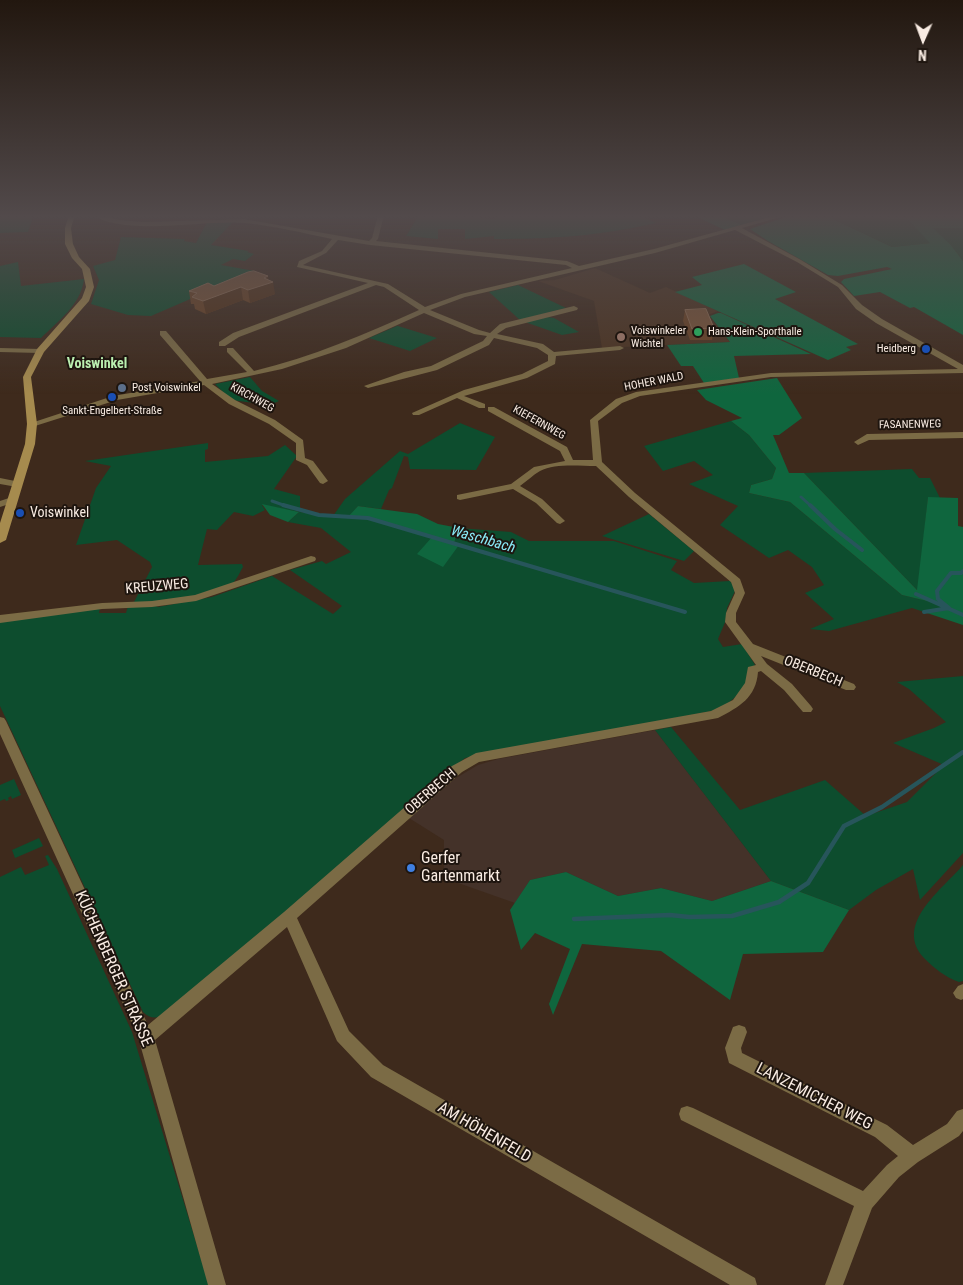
<!DOCTYPE html>
<html>
<head>
<meta charset="utf-8">
<style>
	body { margin:0 }
	#map { position:relative; width:963px; height:1285px; overflow:hidden; background:#3e2a1c; font-family:"Roboto Condensed",sans-serif }
	canvas { display:block }
	.north { position:absolute; left:898px; top:15px; width:50px; height:50px; -webkit-text-stroke:4px #1e150f; paint-order:stroke; rotate:182deg; font-size:14px; font-weight:700; line-height:20px; text-align:center; color:#f9ece3 }
	.north::after { content:''; display:block; margin:auto; width:18px; height:22px; background:#f9ece3; clip-path:polygon(50% 0,100% 100%,50% 72%,0 100%) }
</style>
</head>
<body>
<div id="map">
<canvas width="963" height="1285"></canvas>
<div class="north">N</div>
</div>
<script>
const ctx = document.querySelector('canvas').getContext('2d');
ctx.lineJoin = 'round';
function paint(path, color) { ctx.fillStyle = color; ctx.fill(path, 'evenodd'); }
function stroke(path, color, width, dash) { ctx.strokeStyle = color; ctx.lineWidth = width; ctx.lineCap = dash ? 'butt' : 'round'; ctx.setLineDash(dash || []); ctx.stroke(path); }
function label(font, color, halo, rows, align = 'center') {
  ctx.font = font + ' "Roboto Condensed",sans-serif'; ctx.lineWidth = 4; ctx.setLineDash([]); ctx.textBaseline = 'middle'; ctx.strokeStyle = halo; ctx.fillStyle = color; for (const [text, x, y, turn = 0] of rows) {
    ctx.save(); ctx.translate(x, y); ctx.rotate((+turn || 0) * Math.PI / 180); ctx.textAlign = isNaN(turn) ? turn : align; if (halo) ctx.strokeText(text, 0, 0); ctx.fillText(text, 0, 0); ctx.restore();
  }
}
const commercial = new Path2D(`
	M655 730 771 881 712 901 661 888 618 896 566 872 530 880 515 903 444 878V840L409 818 451 781 478 765 498 759Z`);
const built = new Path2D(`
	M595 268 650 293 666 287 718 311 708 315 730 342 602 348 594 301 538 281 555 280Z`);
const green = new Path2D(`
	M0 215H38V217H33L28 232 0 233Z
	M419 215H480L481 218 495 219V215H639L656 223C599 236 551 239 494 239V236L465 239V229H438V239L406 236Z
	M719 215H775L742 225Z
	M825 215H882L887 219 908 220 931 243 892 247Z
	M207 222H233L211 245 249 251 247 252 254 254 245 261 233 259 221 265 255 271 151 316 128 315 91 304 99 280 93 266 115 260 121 237 185 239 184 241 196 243Z
	M932 228H963V261L951 245Z
	M18 262 21 286 84 279C81 305 58 321 41 338L0 337V266Z
	M518 285 566 308 520 320 489 292Z
	M547 317 554 318 579 332 562 335 525 322Z
	M397 326H398L437 338 410 351 369 338Z
	M250 377 262 391 279 401 270 405 231 400 215 384Z
	M731 421 749 435 776 468 772 479 751 485 749 493 790 502 902 595 949 606 924 612 912 608 829 631 810 629 834 619 805 593 824 585 812 567 788 550 769 558 720 525 738 506 689 484 713 475 694 461 663 471 644 446Z
	M460 423 495 437 476 470 410 469 408 457 404 456 392 488 389 490 381 509 358 506 348 518H368L459 545 454 543 459 528 511 532 529 541H614L677 561 671 570 694 583 730 581 736 589 727 608 726 620 718 639 723 647 742 644 755 665 750 669C750 687 732 702 717 710L465 758 168 1014C158 1018 151 1020 143 1012L0 706V621L100 607 99 613H126L128 606 154 605 158 607 212 597 272 576 333 614 342 606 290 570 322 561 326 564 351 552 321 528 288 522 299 512 262 505 265 510 253 516 234 512 217 530 207 529 198 565 242 564 243 567C240 572 237 579 233 583 216 597 156 603 134 602L152 567 150 562 117 540 76 545 96 488 111 466 85 461 208 443V449L205 450V462L268 456 285 445 297 456 274 489 300 496V512L333 516 345 499 400 451 408 454Z
	M912 469 919 478H930L940 498H928L918 591 804 473Z
	M649 514 694 551 684 561 602 536Z
	M963 676V853L920 900 913 869 876 890 849 910 771 881 655 730 671 727 740 810 825 780 866 816 907 802 944 765 893 743 934 728 946 722 909 689 897 682Z
	M14 779 21 795 12 799 11 796 8 798 9 800 6 801 5 799 0 801V785Z
	M39 838 43 846 15 858 12 850Z
	M48 855 57 869 132 1032 209 1285H0V877L21 867 25 875 49 865 45 856Z
	M963 865V981L959 982C945 977 935 969 924 958 893 924 943 889 963 865Z`);
const forest = new Path2D(`
	M693 215H719L742 225 725 230Z
	M791 215H825L892 247 930 243 908 220 887 219 882 215H963V228H933L951 245 963 261V335L914 307 910 308 880 292 854 296 841 282 844 279 892 269 887 267 838 276 828 275 768 241 750 229Z
	M744 264 796 292 775 299 858 344 846 347 851 350 828 360 675 292 702 285 692 277Z
	M718 313H721L811 354 734 356 739 378 704 383 693 366H681L667 345 730 342 710 316Z
	M777 378 802 418 779 435H773L789 473H804L917 590 928 497 958 498V526L963 527V625L924 612 948 606 902 595 790 502 749 493 751 485 772 479 776 468 749 435 731 421 742 418 706 400 697 390Z
	M262 504 299 512 288 522 270 515Z
	M358 506 417 514 438 524 459 528 454 543 459 545 443 567 417 554 433 536 405 530 368 518H347Z
	M566 872 618 896 661 888 712 901 771 881 849 910 823 952 743 954 730 1000 661 951 582 944 553 1015 549 1004 570 949 535 933 521 950 510 910 530 880Z`);
const streamFar2 = new Path2D(`
	M801 497 811 506
	M272 501 286 506`);
const streamFar1 = new Path2D(`
	M283 505 319 515 368 518 685 612
	M810 505 835 529 862 550
	M916 594 963 615
	M949 608 938 599 937 591 951 573H961L963 571
	M924 612 949 608`);
const stream = new Path2D(`
	M574 919 670 915 689 917 732 916 779 902 808 883 844 826 882 807 963 752`);
const minor = new Path2D(`
	M92 215H100L120 220 144 222 244 219 369 241 372 238 378 215H384L378 239 376 241 567 261 579 266 654 249 777 215H785L784 216 742 228 801 260 842 285 862 305 882 319 963 365V373L771 377 640 396 622 403 598 421 602 462 635 493 740 579 745 593 736 613V622L753 644 854 684 856 687 854 690H846L761 656 767 664 792 684 811 706 813 709 811 712H803L784 690 761 671 758 672C756 698 739 707 718 718L479 762 462 772 297 918 349 1031 383 1065 755 1278 757 1285H730L371 1077 337 1041 287 927 155 1040 226 1285H208L138 1037 0 734V717L4 718 6 721 148 1025 284 912 452 766 476 753 711 711 733 700 745 683 748 667 756 665 725 622 726 613 735 593 731 582 629 497 596 466C579 466 555 463 540 471 533 475 527 481 520 486L542 499 563 519 565 521 560 524 557 523 536 503 513 489 460 500 457 499V495L511 484 534 467 565 461 560 451 488 411V407H494L567 447 573 460H593L590 420 616 399 636 392 771 373 958 369 876 323 856 309 838 287 797 262 735 230 655 253 465 297 430 310 479 330 490 333 500 324 574 306 578 308 577 310 506 328 497 334 543 344 554 352 620 346 624 348 620 350 556 356 555 364 527 378 464 396 485 404V408H479L457 398 419 415H413L412 413 464 390 522 374 548 361V355L537 348 494 338 489 345 437 370 368 388 364 386 404 372 431 366 483 341 487 336 474 334 424 313 346 348 282 369 212 384 235 400 275 420 303 440 305 458 313 461 328 481 323 484 320 483 307 465 296 460V443L269 424 229 404 204 385 117 400 35 426H29L28 424 113 396 200 381 160 335V331H166L207 379 247 372 227 352V348H233L254 371C312 357 365 334 419 310L384 287 376 285 239 337 225 346H219V342L233 333 368 283 297 267 299 261 322 251 332 239C303 233 274 226 245 223 203 219 128 237 92 215ZM338 240 370 245 566 265 572 268 461 294 425 307 388 284 303 265 326 253Z
	M0 348 40 349 44 351 40 353 0 352Z
	M963 432V438L869 440 858 445 854 442 867 434Z
	M0 478 20 482 22 484 17 487 0 484Z
	M12 497 17 500 15 502 0 507V501Z
	M311 556 315 557 316 559 315 561 196 601 152 607 102 609 0 623V615L102 603 152 601 195 595Z
	M963 984V999L961 1000 956 998 953 993 958 986Z
	M739 1025 745 1027 747 1032 741 1048 742 1053 887 1125 913 1145 947 1124 957 1111 963 1109V1131L959 1136 918 1162 899 1177 872 1208 843 1285H825L854 1206 681 1120 679 1114 681 1108 687 1106 693 1108 863 1191 887 1165 898 1156 875 1137 729 1063 725 1048 733 1027Z`);
const secondary = new Path2D(`
	M69 215H75L71 228 73 244 79 257 90 269 94 287 89 301 44 352 31 377 37 424 35 444 6 540 0 543V523L25 444 27 424 23 377 37 349 82 298 86 287 82 269 72 258 65 244V228Z`);
const wall = new Path2D(`
	M268 280 275 294 250 303 243 300 206 314 195 309 194 304H191L189 291 214 286Z
	M685 310 714 328 712 340H690L683 321Z`);
const shadedWall = new Path2D(`
	M268 276 269 283 273 282 275 294 250 303 248 290 264 278Z
	M241 287 243 300 206 314 203 301Z`);
const building = new Path2D(`
	M254 271 268 276 264 278 273 282 248 290 241 287 203 301 192 297 197 293 189 291 208 283 214 286 248 272Z
	M706 309 714 328 692 329 685 310Z`);
const markers = [
	[698,332,5,"#2e9e5b"],
	[621,337,5,"#8d6e63"],
	[926,349,5,"#1a4fb4"],
	[122,388,5,"#5c6f8a"],
	[112,397,5,"#1a4fb4"],
	[20,513,5,"#1a4fb4"],
	[411,868,5,"#3f7fe0"]
];
const farPoinames = [
	["Voiswinkeler",631,331],
	["Wichtel",631,344],
	["Hans-Klein-Sporthalle",708,332],
	["Heidberg",916,349,"right"],
	["Post Voiswinkel",132,388],
	["Sankt-Engelbert-Straße",112,411,"center"]
];
const farStreetnames = [
	["HOHER WALD",654,382,-11],
	["KIRCHWEG",252,398,29],
	["KIEFERNWEG",539,423,29],
	["FASANENWEG",910,425,-1]
];
const farQuarternames = [
	["Voiswinkel",97,364]
];
const poiNames = [
	["Voiswinkel",30,513]
];
const streetNames = [
	["KREUZWEG",157,587,-5],
	["OBERBECH",813,672,22],
	["OBERBECH",431,792,-41]
];
const waterNames = [
	["Waschbach",483,540,16]
];
const nearPoinames = [
	["Gerfer",421,859],
	["Gartenmarkt",421,877]
];
const nearStreetnames = [
	["KÜCHENBERGER STRASSE",113,969,66],
	["LANZEMICHER WEG",814,1097,27],
	["AM HÖHENFELD",484,1133,30]
];
paint(commercial, '#443229');
paint(built, '#4b321f');
paint(green, '#0d4d2e');
paint(forest, '#0f663e');
stroke(streamFar2, '#27555b', 3);
stroke(streamFar1, '#27555b', 4);
stroke(stream, '#27555b', 4.5);
paint(minor, '#7b6b45');
paint(secondary, '#a68b4e');
paint(wall, '#6b4223');
paint(shadedWall, '#523118');
paint(building, '#7a5438');
stroke(building, '#8e6c53', 1);
const sky = ctx.createLinearGradient(0, 0, 0, 394);
sky.addColorStop(0, '#22170f');
sky.addColorStop(0.55, '#524a4b');
sky.addColorStop(1, '#524a4b00');
ctx.fillStyle = sky;
ctx.fillRect(0, 0, 963, 394);
for (const [x, y, r, color] of markers) { const dot = new Path2D(); dot.arc(x, y, r, 0, 2 * Math.PI); ctx.fillStyle = color; ctx.fill(dot); stroke(dot, '#1e150f', 2); }
label('11px', '#f9ece3', '#1e150f', farPoinames, 'left');
label('11px', '#f9ece3', '#1e150f', farStreetnames);
label('bold 14px', '#baefb0', '#1e150f', farQuarternames);
label('14px', '#f9ece3', '#1e150f', poiNames, 'left');
label('14px', '#f9ece3', '#1e150f', streetNames);
label('italic 15px', '#89ebf8', '#1e150f', waterNames);
label('16px', '#f9ece3', '#1e150f', nearPoinames, 'left');
label('16px', '#f9ece3', '#1e150f', nearStreetnames);
</script>
</body>
</html>
